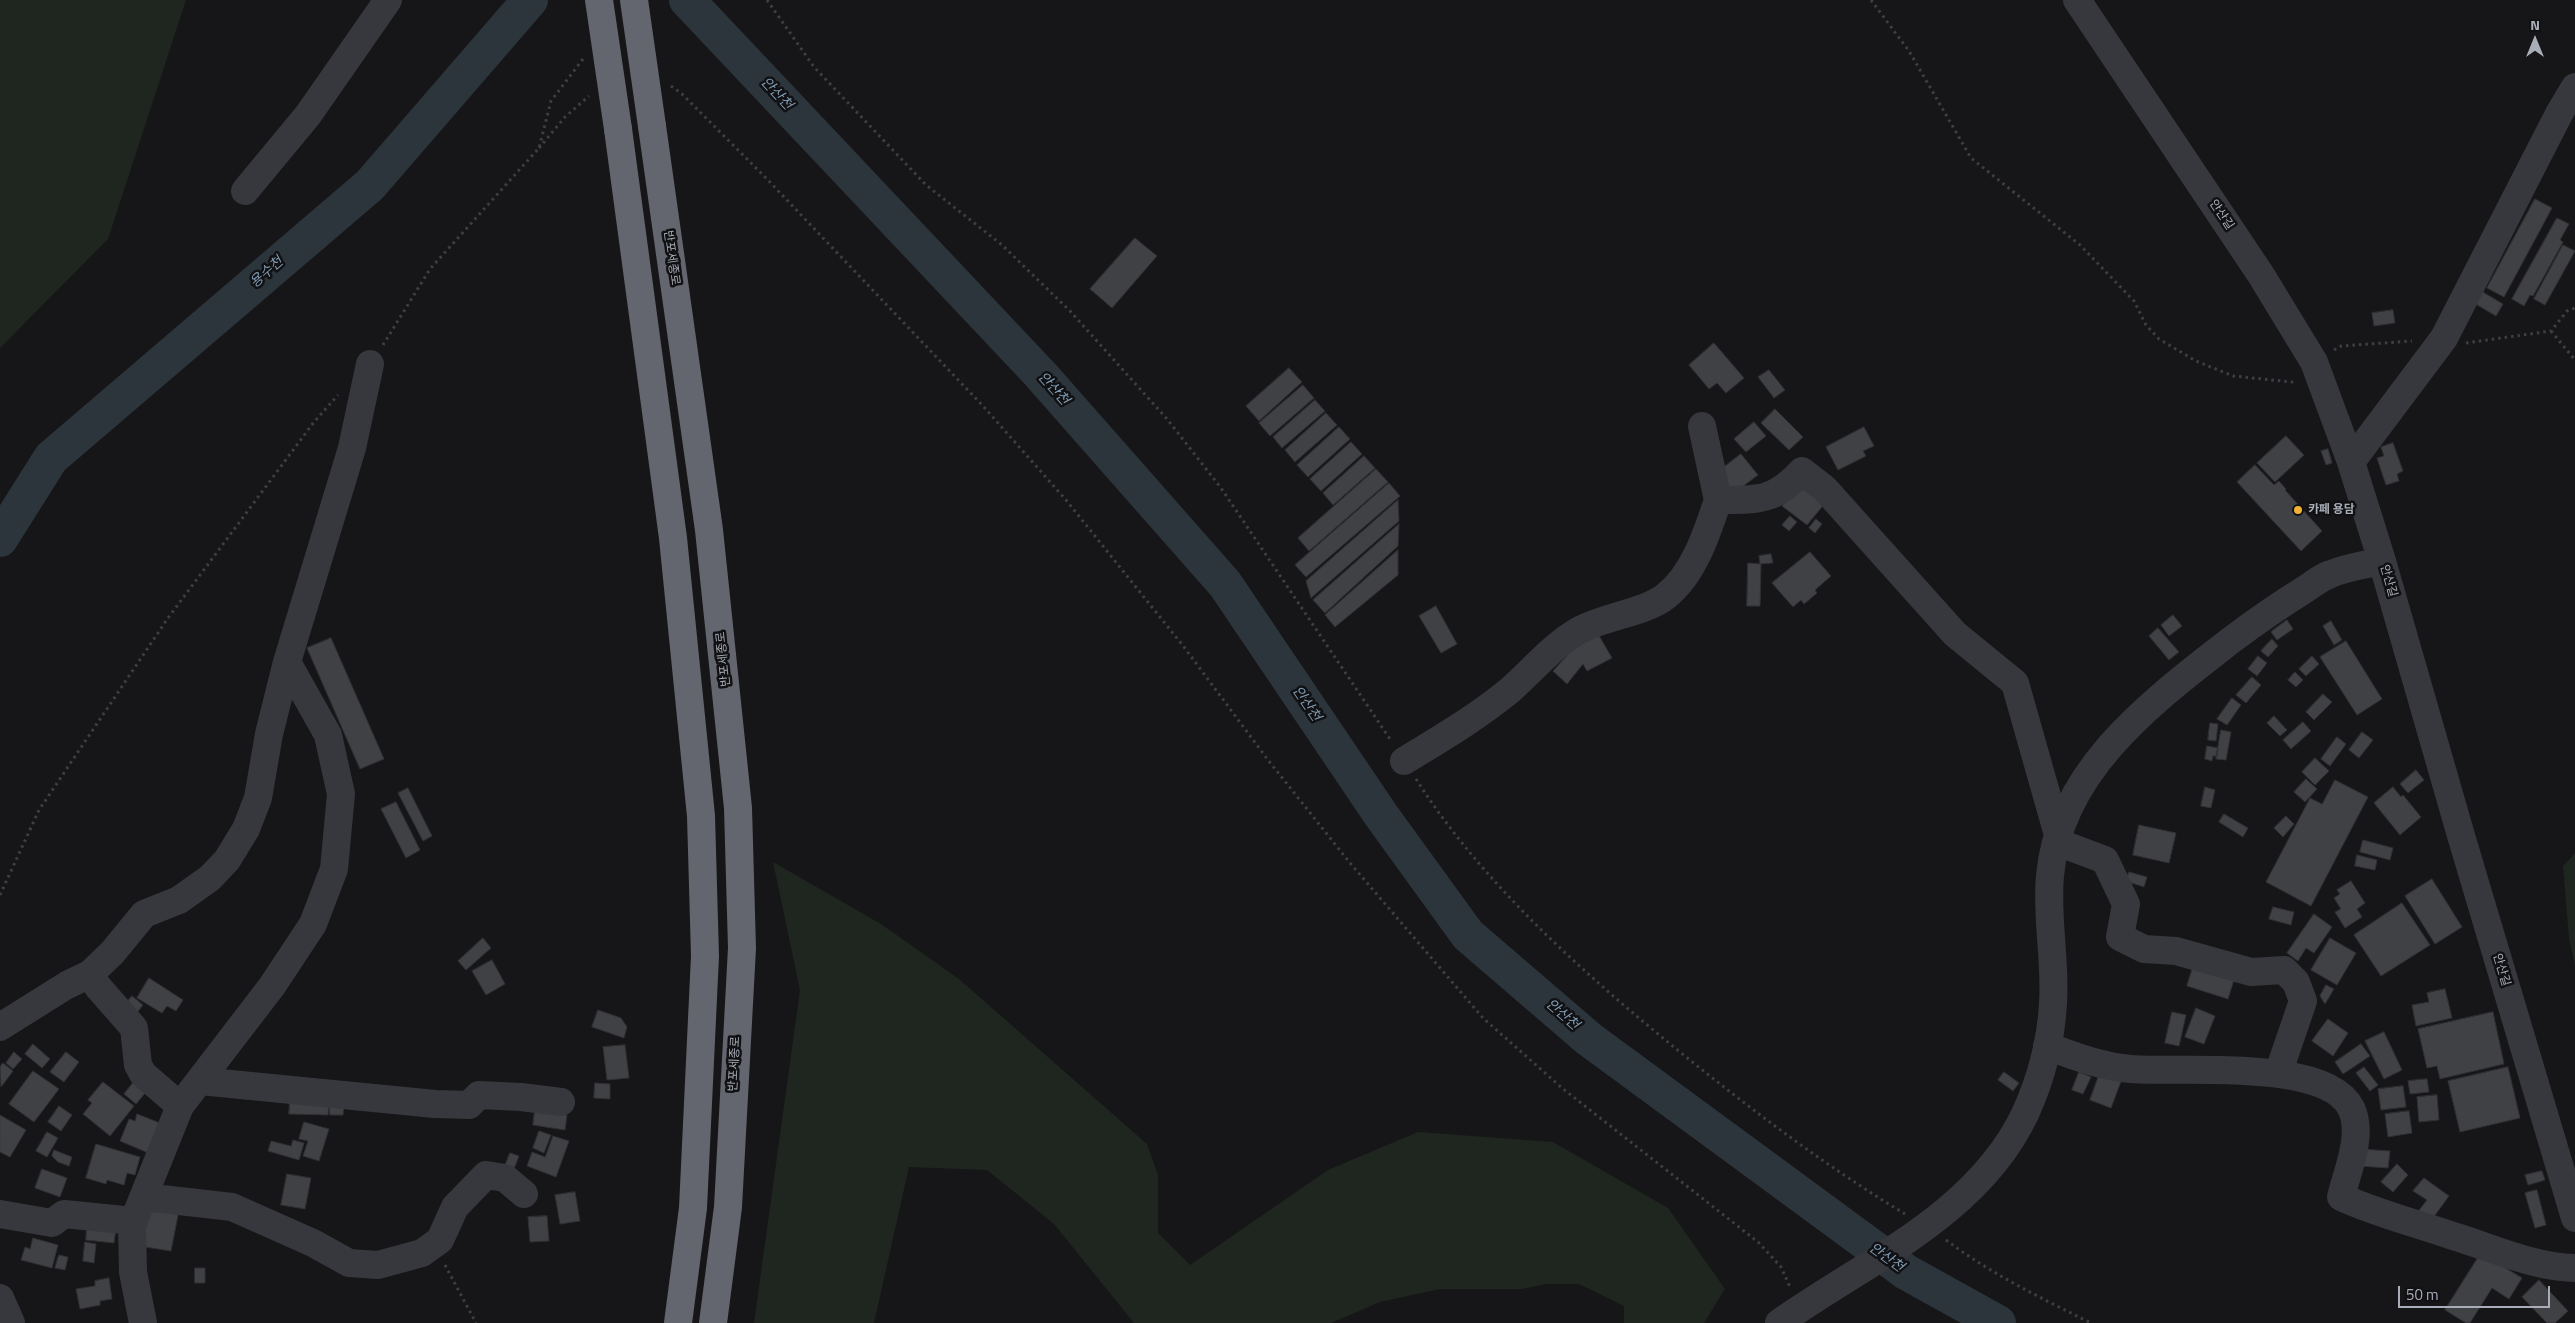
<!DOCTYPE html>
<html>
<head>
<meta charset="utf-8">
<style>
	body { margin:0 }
	#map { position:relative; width:2575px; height:1323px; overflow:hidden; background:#161618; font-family:"Titillium Web",sans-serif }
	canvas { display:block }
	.north { position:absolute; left:2510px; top:15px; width:50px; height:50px; -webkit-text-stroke:4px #111113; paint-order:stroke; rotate:0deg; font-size:14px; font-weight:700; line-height:20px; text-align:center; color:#a8adb8 }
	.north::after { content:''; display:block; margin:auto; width:18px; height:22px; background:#a8adb8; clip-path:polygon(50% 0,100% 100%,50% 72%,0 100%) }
	.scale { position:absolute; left:2398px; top:1286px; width:152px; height:22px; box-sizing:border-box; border:2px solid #a8adb8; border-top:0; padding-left:6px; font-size:15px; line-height:18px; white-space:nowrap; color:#a8adb8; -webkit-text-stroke:4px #111113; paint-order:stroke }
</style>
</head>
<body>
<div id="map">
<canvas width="2575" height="1323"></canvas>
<div class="north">N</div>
<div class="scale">50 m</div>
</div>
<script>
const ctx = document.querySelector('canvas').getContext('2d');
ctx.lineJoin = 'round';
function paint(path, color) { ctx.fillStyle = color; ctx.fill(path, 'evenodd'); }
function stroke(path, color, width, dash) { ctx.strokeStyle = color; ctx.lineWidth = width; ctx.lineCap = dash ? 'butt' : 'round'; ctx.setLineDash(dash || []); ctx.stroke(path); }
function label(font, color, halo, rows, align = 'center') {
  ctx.font = font + ' "Titillium Web","Noto Sans KR",sans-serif'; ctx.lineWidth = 5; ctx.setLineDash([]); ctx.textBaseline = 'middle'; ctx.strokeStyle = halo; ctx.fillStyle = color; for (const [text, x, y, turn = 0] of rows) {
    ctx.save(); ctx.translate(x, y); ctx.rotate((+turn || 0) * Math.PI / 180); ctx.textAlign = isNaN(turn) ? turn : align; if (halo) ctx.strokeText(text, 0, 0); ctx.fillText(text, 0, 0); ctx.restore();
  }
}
const green = new Path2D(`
	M0 0H186L108 239 0 348Z
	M2575 853V966L2569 938 2563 866Z
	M773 862 881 924 959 979 1147 1144 1158 1175V1233L1190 1265 1328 1170 1418 1132 1553 1142 1668 1208 1725 1289 1704 1323H1624V1306L1579 1284H1546L1522 1289H1440L1380 1302 1331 1323H1134L1054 1224 987 1170 909 1167 874 1323H754L800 990Z`);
const river = new Path2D(`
	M687 0 1040 374 1225 584 1381 815 1468 935 1589 1039 1906 1272 1998 1323
	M0 539 51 458 370 185 530 0`);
const building = new Path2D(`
	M2535 199 2552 208 2504 297 2487 288Z
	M2557 218 2569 224 2560 240 2563 242 2533 296 2530 295 2524 306 2512 299Z
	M1135 238 1157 256 1112 308 1090 289Z
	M2563 245 2575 251 2545 305 2534 299Z
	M2481 291 2503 304 2496 316 2474 303Z
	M2393 310 2395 323 2374 326 2372 313Z
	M1714 343 1744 378 1726 393 1717 383 1709 389 1689 365Z
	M1289 368 1302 382 1259 421 1246 406Z
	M1769 370 1785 390 1774 398 1758 377Z
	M1303 385 1314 398 1270 436 1259 423Z
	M1315 400 1325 411 1282 448 1273 437Z
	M1775 409 1803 437 1789 450 1761 423Z
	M1326 413 1337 425 1295 462 1285 450Z
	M1754 422 1766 436 1746 452 1734 439Z
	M1339 427 1350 439 1308 477 1297 465Z
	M1864 427 1874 446 1863 451 1866 456 1838 470 1826 447Z
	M2286 436 2304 455 2275 482 2257 463Z
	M1351 442 1362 454 1321 491 1310 479Z
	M2393 443 2403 471 2397 474 2399 481 2386 485 2377 458 2384 456 2381 447Z
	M2328 449 2332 463 2326 465 2321 451Z
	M1741 454 1758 475 1731 495 1715 474Z
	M1364 456 1375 468 1333 505 1323 493Z
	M2255 465 2274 485 2279 481 2286 489 2285 490 2322 531 2301 551 2237 482Z
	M1376 469 1388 482 1309 551 1298 538Z
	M1389 483 1400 496 1306 577 1295 565Z
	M1804 485 1826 502 1807 525 1782 506 1792 493Z
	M1398 500 1399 521 1311 598 1306 581Z
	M1790 516 1797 522 1789 531 1782 525Z
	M1816 519 1822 524 1815 533 1809 528Z
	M1399 524 1398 546 1325 613 1313 600Z
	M1398 550V575L1335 627 1325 615Z
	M1810 552 1831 576 1815 590 1817 593 1804 604 1801 600 1793 607 1772 583Z
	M1771 554 1773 563 1760 564 1759 556Z
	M1748 563 1761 564 1760 606H1747Z
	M1436 606 1457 644 1441 653 1419 616Z
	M2173 615 2182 626 2169 636 2161 625Z
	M2287 620 2293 629 2277 640 2271 632Z
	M2331 621 2342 640 2334 645 2323 626Z
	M2158 628 2179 652 2169 660 2149 636Z
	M1598 634 1612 658 1587 671 1583 664 1567 684 1553 671 1573 649Z
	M331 638 384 759 360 769 307 648Z
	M2272 639 2278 646 2268 657 2261 651Z
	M2346 641 2382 699 2357 715 2320 657Z
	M2258 656 2267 663 2257 676 2248 669Z
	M2312 656 2319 664 2306 676 2299 669Z
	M2295 672 2303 680 2296 687 2288 680Z
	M2252 677 2261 685 2246 703 2236 695Z
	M2323 694 2332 702 2314 720 2306 712Z
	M2232 698 2241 705 2227 725 2217 719Z
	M2274 716 2287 730 2280 736 2267 723Z
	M2303 722 2311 731 2291 749 2283 740Z
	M2210 723 2218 724 2216 741 2208 740Z
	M2221 730 2231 732 2226 760 2216 759Z
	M2362 732 2373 740 2359 758 2349 750Z
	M2337 737 2346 744 2330 766 2321 759Z
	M2207 746 2218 748 2217 756H2213L2212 761 2205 759Z
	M2315 758 2329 771 2315 785 2302 772Z
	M2416 770 2424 780 2408 793 2400 784Z
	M2306 779 2317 789 2305 802 2294 792Z
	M2335 780 2368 797 2311 906 2266 882 2310 798 2322 804Z
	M2205 787 2215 790 2211 808 2201 806Z
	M2393 787 2401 797 2403 795 2421 817 2400 835 2374 803Z
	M408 788 432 836 423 841 398 793Z
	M396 802 420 850 406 858 381 809Z
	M2224 814 2248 828 2243 837 2219 822Z
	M2286 816 2294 824 2283 837 2274 828Z
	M2139 825 2176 833 2169 863 2133 855Z
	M2363 840 2393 848 2390 860 2360 852Z
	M2357 855 2377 860 2375 870 2355 866Z
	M2129 872 2147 877 2144 887 2126 881Z
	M2432 879 2462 927 2435 944 2405 896Z
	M2351 881 2365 903 2357 909 2362 917 2345 928 2335 912 2341 909 2334 898 2340 894 2337 890Z
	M2402 903 2430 945 2381 976 2354 935Z
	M2273 907 2294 912 2291 925 2269 919Z
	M2314 914 2332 927 2314 953 2306 948 2298 961 2287 953Z
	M483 938 491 948 466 970 458 961Z
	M2330 938 2356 953 2337 985 2311 970Z
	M492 960 505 984 486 995 472 971Z
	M2195 960 2236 973 2228 999 2187 986Z
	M149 978 183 1000 176 1011 167 1006 162 1013 137 998Z
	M2326 985 2334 989 2325 1004 2320 996Z
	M2445 989 2452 1018 2416 1026 2412 1005 2429 1002 2427 993Z
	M132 996 143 1005 135 1015 124 1006Z
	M2196 1008 2215 1016 2204 1044 2185 1037Z
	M598 1010 621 1018 627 1027 624 1038 592 1027Z
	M2172 1012 2186 1015 2179 1046 2165 1043Z
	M2493 1012 2504 1064 2440 1079 2437 1066 2427 1068 2418 1029Z
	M2328 1019 2348 1033 2333 1056 2312 1041Z
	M2384 1032 2402 1070 2384 1079 2365 1041Z
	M33 1044 50 1059 42 1068 25 1054Z
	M2361 1044 2370 1056 2343 1074 2335 1062Z
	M625 1045 629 1078 607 1080 603 1047Z
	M14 1052 22 1059 13 1069 6 1063Z
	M66 1052 79 1062 64 1082 50 1072Z
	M3 1063 13 1071 1 1087 0 1067Z
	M2102 1067 2123 1076 2111 1108 2090 1100Z
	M2364 1067 2378 1085 2370 1091 2356 1073Z
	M2508 1067 2520 1118 2460 1132 2448 1081Z
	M33 1071 59 1089 34 1122 9 1104Z
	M2004 1072 2019 1083 2013 1091 1998 1080Z
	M2079 1072 2091 1077 2083 1094 2072 1090Z
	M137 1078 150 1087 136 1104 124 1094Z
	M2427 1079 2429 1092 2410 1094 2408 1081Z
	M103 1082 134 1106 110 1136 83 1114 92 1103 88 1100Z
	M595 1083 610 1084V1099L594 1098Z
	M2403 1086 2406 1107 2381 1110 2378 1089Z
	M2437 1095 2439 1120 2419 1122 2417 1097Z
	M290 1101 329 1103 328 1115 289 1114Z
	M330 1104H344L343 1115H330Z
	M59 1106 72 1115 61 1131 48 1122Z
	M535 1110 567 1115 565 1130 533 1125Z
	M2409 1111 2412 1133 2388 1137 2385 1114Z
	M137 1114 165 1125 153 1155 120 1141 129 1119 135 1121Z
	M0 1115 26 1130 10 1157 0 1152Z
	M304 1122 329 1129 319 1161 303 1156 308 1141 299 1139Z
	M539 1131 551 1135 544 1153 533 1148Z
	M47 1132 58 1138 47 1157 36 1151Z
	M553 1136 569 1141 556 1177 527 1166 532 1152 545 1157Z
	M293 1140 304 1143 299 1160 268 1151 271 1141 291 1146Z
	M96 1144 140 1157 135 1175 127 1173 124 1185 107 1180 106 1184 86 1178Z
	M2360 1149 2390 1151 2388 1168 2359 1166Z
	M54 1150 72 1157 69 1166 58 1162 52 1156Z
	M510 1153 519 1156 512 1174 503 1171Z
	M2397 1164 2408 1175 2393 1192 2381 1182Z
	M42 1169 67 1178 60 1197 35 1188Z
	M2542 1171 2545 1180 2528 1185 2525 1175Z
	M287 1174 311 1178 305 1209 281 1205Z
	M2424 1178 2449 1196 2430 1222 2417 1213 2427 1200 2413 1191Z
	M2537 1190 2546 1225 2535 1228 2525 1193Z
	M575 1192 580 1221 560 1224 555 1195Z
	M146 1209 179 1210 171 1251 139 1246Z
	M547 1216 549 1241 530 1242 528 1217Z
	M87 1224 116 1228 114 1243 86 1240Z
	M33 1238 58 1245 52 1268 21 1260 25 1247 30 1249Z
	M85 1242 96 1244 94 1263 83 1261Z
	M2481 1253 2522 1278 2509 1299 2492 1288 2470 1323H2466L2445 1310Z
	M59 1255 68 1257 65 1270 55 1268Z
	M195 1268H205V1283H195Z
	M109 1278 112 1299 100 1301V1305L80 1309 76 1289 95 1286V1281Z
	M2539 1280 2568 1311 2555 1323H2547L2522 1297Z`);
const path = new Path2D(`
	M767 0 814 67 926 185 1002 245 1070 311 1167 419 1221 488 1392 742
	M1871 0 1909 51 1971 158 2080 245 2134 301 2146 325 2159 339 2196 361 2233 376 2292 382 2295 379
	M671 86 682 94 765 177 983 406 1066 500 1184 647 1268 760 1350 863 1483 1018 1562 1088 1758 1242 1781 1267 1790 1287
	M539 148 565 117 589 96
	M2551 331 2575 360
	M2466 343 2551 331 2567 311 2575 308
	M383 345 430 269 539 148 551 101 583 59
	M2334 350 2341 346 2412 341
	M1416 779C1483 884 1580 970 1675 1048 1749 1108 1824 1165 1905 1214
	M0 895 39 810 168 618 314 422 338 395
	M1946 1240C1991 1274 2041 1298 2091 1323
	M445 1265 476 1323`);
const minor = new Path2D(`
	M2077 0 2261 275 2314 362 2351 462 2382 561 2462 839 2575 1218
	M245 191 308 115 388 0
	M1702 426 1718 500
	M2351 462 2444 338 2560 112 2575 87
	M1404 761C1440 739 1476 718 1509 691 1532 671 1551 647 1578 631 1604 616 1645 613 1666 596 1694 574 1707 533 1718 500 1757 500 1774 502 1802 471L1825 489 1955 634 2015 683 2058 835
	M2057 842 2105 860 2126 904 2120 937 2144 949 2176 951 2251 972 2284 970 2296 982 2303 1001 2278 1074
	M90 974 98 987 134 1028 138 1065 143 1074 180 1106
	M0 1027 67 985 90 974 112 953 144 914 179 900 210 878 227 860 246 829 258 798 269 734 287 662
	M2047 1046C2074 1056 2102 1067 2131 1069 2181 1073 2326 1058 2351 1108 2364 1134 2347 1172 2341 1197 2378 1214 2416 1223 2453 1236 2493 1248 2533 1267 2575 1268
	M200 1081 435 1104 469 1105 479 1095 521 1097 561 1102
	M144 1197 232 1207 313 1243 349 1263 378 1265 422 1253 440 1240 455 1207 486 1175 505 1178 524 1194
	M0 1214 52 1223 64 1214 134 1221
	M0 1298 11 1323
	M143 1323 133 1272 132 1225 180 1106 272 986 313 924 334 869 341 794 328 735 287 662 352 448 370 364
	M1779 1323C1865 1262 1977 1215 2025 1114 2041 1079 2051 1041 2053 1003 2056 961 2046 918 2050 876 2059 770 2153 701 2230 641 2254 623 2278 606 2304 590 2312 585 2321 577 2331 574 2347 567 2365 565 2382 561`);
const highway = new Path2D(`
	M652 126 709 530 738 808 742 948 728 1207 713 1323
	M618 129 673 538 701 816 705 956 693 1208 678 1323`);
const highwayBridge = new Path2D(`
	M599 0 618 129
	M634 0 652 126`);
const markers = [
	[2298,510,5,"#f2b134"]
];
const streetNames = [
	["안산길",2221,215,56],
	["반포세종로",671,258,82],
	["안산길",2388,581,74],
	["반포세종로",724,659,-96],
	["안산길",2501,970,73],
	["반포세종로",735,1064,-87]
];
const poiNames = [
	["카페 용담",2308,510]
];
const waterNames = [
	["안산천",776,94,47],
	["용수천",267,273,-41],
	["안산천",1053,389,48],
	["안산천",1306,704,56],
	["안산천",1562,1015,41],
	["안산천",1886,1258,36]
];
paint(green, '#1e261f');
stroke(river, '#2c353c', 36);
paint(building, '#404145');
stroke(building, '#303034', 1);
stroke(path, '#3d3f44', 3, [2.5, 4]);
stroke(minor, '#37383d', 28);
stroke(highway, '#63666e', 28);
stroke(highwayBridge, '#63666e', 28);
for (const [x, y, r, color] of markers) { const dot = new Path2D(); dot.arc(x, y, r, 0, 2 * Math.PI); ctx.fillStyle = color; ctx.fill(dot); stroke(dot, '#111113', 2); }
label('12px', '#a8adb8', '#111113', streetNames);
label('bold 12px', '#a8adb8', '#111113', poiNames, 'left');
label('italic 14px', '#7f9bb3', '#111113', waterNames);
</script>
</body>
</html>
